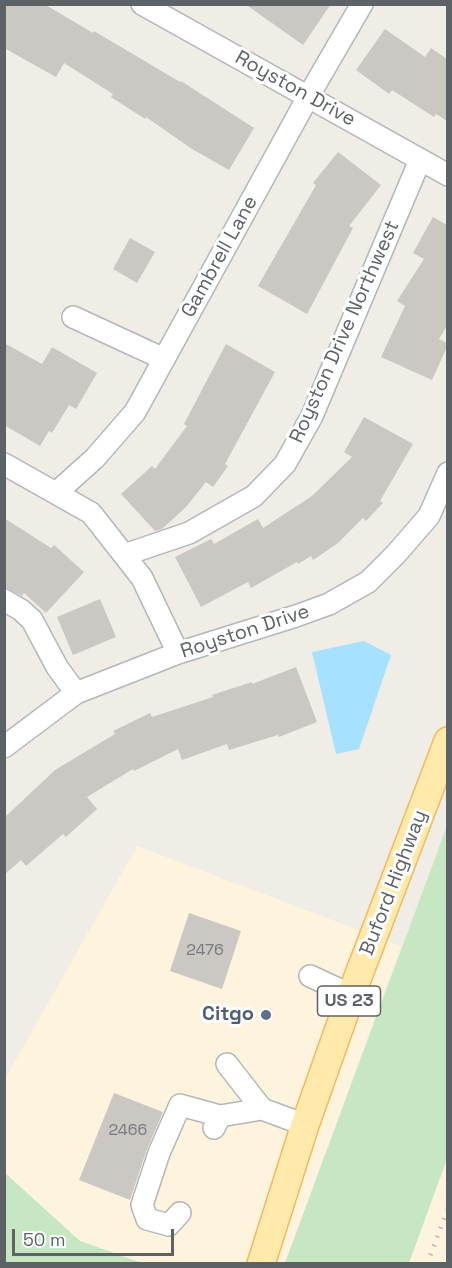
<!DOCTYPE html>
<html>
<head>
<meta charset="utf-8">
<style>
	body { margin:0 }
	#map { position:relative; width:452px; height:1268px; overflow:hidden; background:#f0ece6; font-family:"Space Grotesk",sans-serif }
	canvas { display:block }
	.frame { position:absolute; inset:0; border:6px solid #5d6266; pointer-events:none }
	.scale { position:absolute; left:12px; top:1229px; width:162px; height:27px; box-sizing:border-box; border:3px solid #5d6266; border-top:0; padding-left:8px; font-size:18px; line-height:21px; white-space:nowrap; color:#5d6266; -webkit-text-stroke:4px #fff; paint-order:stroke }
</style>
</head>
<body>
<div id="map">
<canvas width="452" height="1268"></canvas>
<div class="frame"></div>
<div class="scale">50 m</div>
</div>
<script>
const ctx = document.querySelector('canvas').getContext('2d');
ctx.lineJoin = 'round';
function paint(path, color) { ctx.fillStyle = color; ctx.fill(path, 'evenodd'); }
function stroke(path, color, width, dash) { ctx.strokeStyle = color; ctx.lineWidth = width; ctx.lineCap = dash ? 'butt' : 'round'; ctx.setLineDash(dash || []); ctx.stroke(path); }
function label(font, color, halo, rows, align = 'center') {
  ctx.font = font + ' "Space Grotesk",sans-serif'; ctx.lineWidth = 6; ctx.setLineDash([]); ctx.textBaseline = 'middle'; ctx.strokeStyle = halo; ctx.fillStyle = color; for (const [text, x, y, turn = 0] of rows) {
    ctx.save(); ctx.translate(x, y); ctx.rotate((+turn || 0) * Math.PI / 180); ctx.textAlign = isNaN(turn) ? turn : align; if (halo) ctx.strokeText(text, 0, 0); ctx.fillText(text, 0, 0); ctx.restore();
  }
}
const commercial = new Path2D(`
	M137 846 401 946 285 1263H142L80 1241 5 1173V1079Z
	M447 1159V1263H409Z`);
const green = new Path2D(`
	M447 826V1159L409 1263H285Z
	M5 1173 80 1241 142 1263H5Z`);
const water = new Path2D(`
	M364 641 391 655 359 749 336 754 312 652Z`);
const building = new Path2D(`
	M4 4H44L93 33 94 31 180 82 181 81 254 128 229 170 192 149 146 117 145 119 111 97 113 94 64 63 56 77 4 48Z
	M245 4H331L303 45Z
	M385 29 425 57 431 48 447 59V121L436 114 434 117 392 90 389 94 356 70Z
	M338 152 381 185 349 226 353 228 307 314 258 286 316 185 313 183Z
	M433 217 447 225V326L439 339 447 343V347L432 380 381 357 405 306 397 301 424 259 413 253Z
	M130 238 155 252 137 283 113 269Z
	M4 343 42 364 52 347 97 373 76 409 69 405 52 433 49 431 40 446 4 425Z
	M226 344 275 372 225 464 228 466 213 487 206 482 186 507 162 529 155 531 121 494 152 466 155 469 187 426 184 424Z
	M364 417 413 444 380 501 383 503 366 521 363 518 338 543 313 560 311 556 298 564 297 562 251 588 248 582 201 607 175 557 211 539 214 544 258 519 263 528 312 496 352 457 344 452Z
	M4 518 51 548 54 545 84 572 46 613 24 593 22 596 4 587Z
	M100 599 116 637 73 655 57 617Z
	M296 667 317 722 279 737 278 735 229 750 227 744 182 760 178 749 134 771 133 769 87 797 97 809 66 837 63 834 26 866 21 860 4 875V818L55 770 115 734 113 731 150 713 152 717 213 697 212 695 252 682V684Z
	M189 913 241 931 222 989 170 971Z
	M114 1093 163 1112 147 1149 130 1200 79 1180Z`);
const minor = new Path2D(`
	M142 4 448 175
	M73 317 164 359
	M4 464 91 513 142 578 178 653
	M56 493 95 458 135 412 308 97 362 4
	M124 555 189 533 254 496 285 464 312 416 420 160
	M4 600 21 610 32 620 57 667 76 693
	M4 747 76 693 178 653 296 616 329 604 368 582 396 554 429 516 448 473
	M310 976 351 995
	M227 1064 262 1109 305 1125
	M214 1128 220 1116 262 1109
	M180 1213 169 1225 147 1219 142 1205 159 1153 180 1105 220 1116`);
const major = new Path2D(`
	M261 1264 305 1125 351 995 448 741`);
const rail = new Path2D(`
	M427 1264 448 1209`);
const markers = [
	[266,1015,6,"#5c6f8a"]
];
const numberNames = [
	["2476",205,951],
	["2466",128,1131]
];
const shields = [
	[349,1001,63]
];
const shieldNames = [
	["US 23",349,1001]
];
const streetNames = [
	["Royston Drive",295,89,29],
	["Gambrell Lane",220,257,-61],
	["Royston Drive Northwest",345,332,-66],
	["Royston Drive",245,632,-18],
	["Buford Highway",394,883,-69]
];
const serviceNames = [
	["Citgo",254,1015]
];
paint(commercial, '#fef3dc');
paint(green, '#c6e7c2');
paint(water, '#a6e1ff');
paint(building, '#cbc7c3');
stroke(minor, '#b3b7ba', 24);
stroke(major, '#f3b95c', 30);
stroke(minor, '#fff', 21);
stroke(major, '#ffe9ab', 27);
stroke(rail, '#b4b5b6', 4.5, [1.5, 8]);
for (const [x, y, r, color] of markers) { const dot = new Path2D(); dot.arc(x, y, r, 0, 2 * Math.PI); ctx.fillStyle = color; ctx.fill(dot); stroke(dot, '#fff', 2); }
label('16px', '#787b7d', null, numberNames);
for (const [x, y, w] of shields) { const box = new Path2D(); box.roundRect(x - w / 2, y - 15, w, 30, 4.5); ctx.fillStyle = '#fff'; ctx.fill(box); stroke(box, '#5d6266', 1.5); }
label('bold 18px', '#5d6266', null, shieldNames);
label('20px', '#5d6266', '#fff', streetNames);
label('bold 20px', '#4e5e75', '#fff', serviceNames, 'right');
</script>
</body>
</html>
